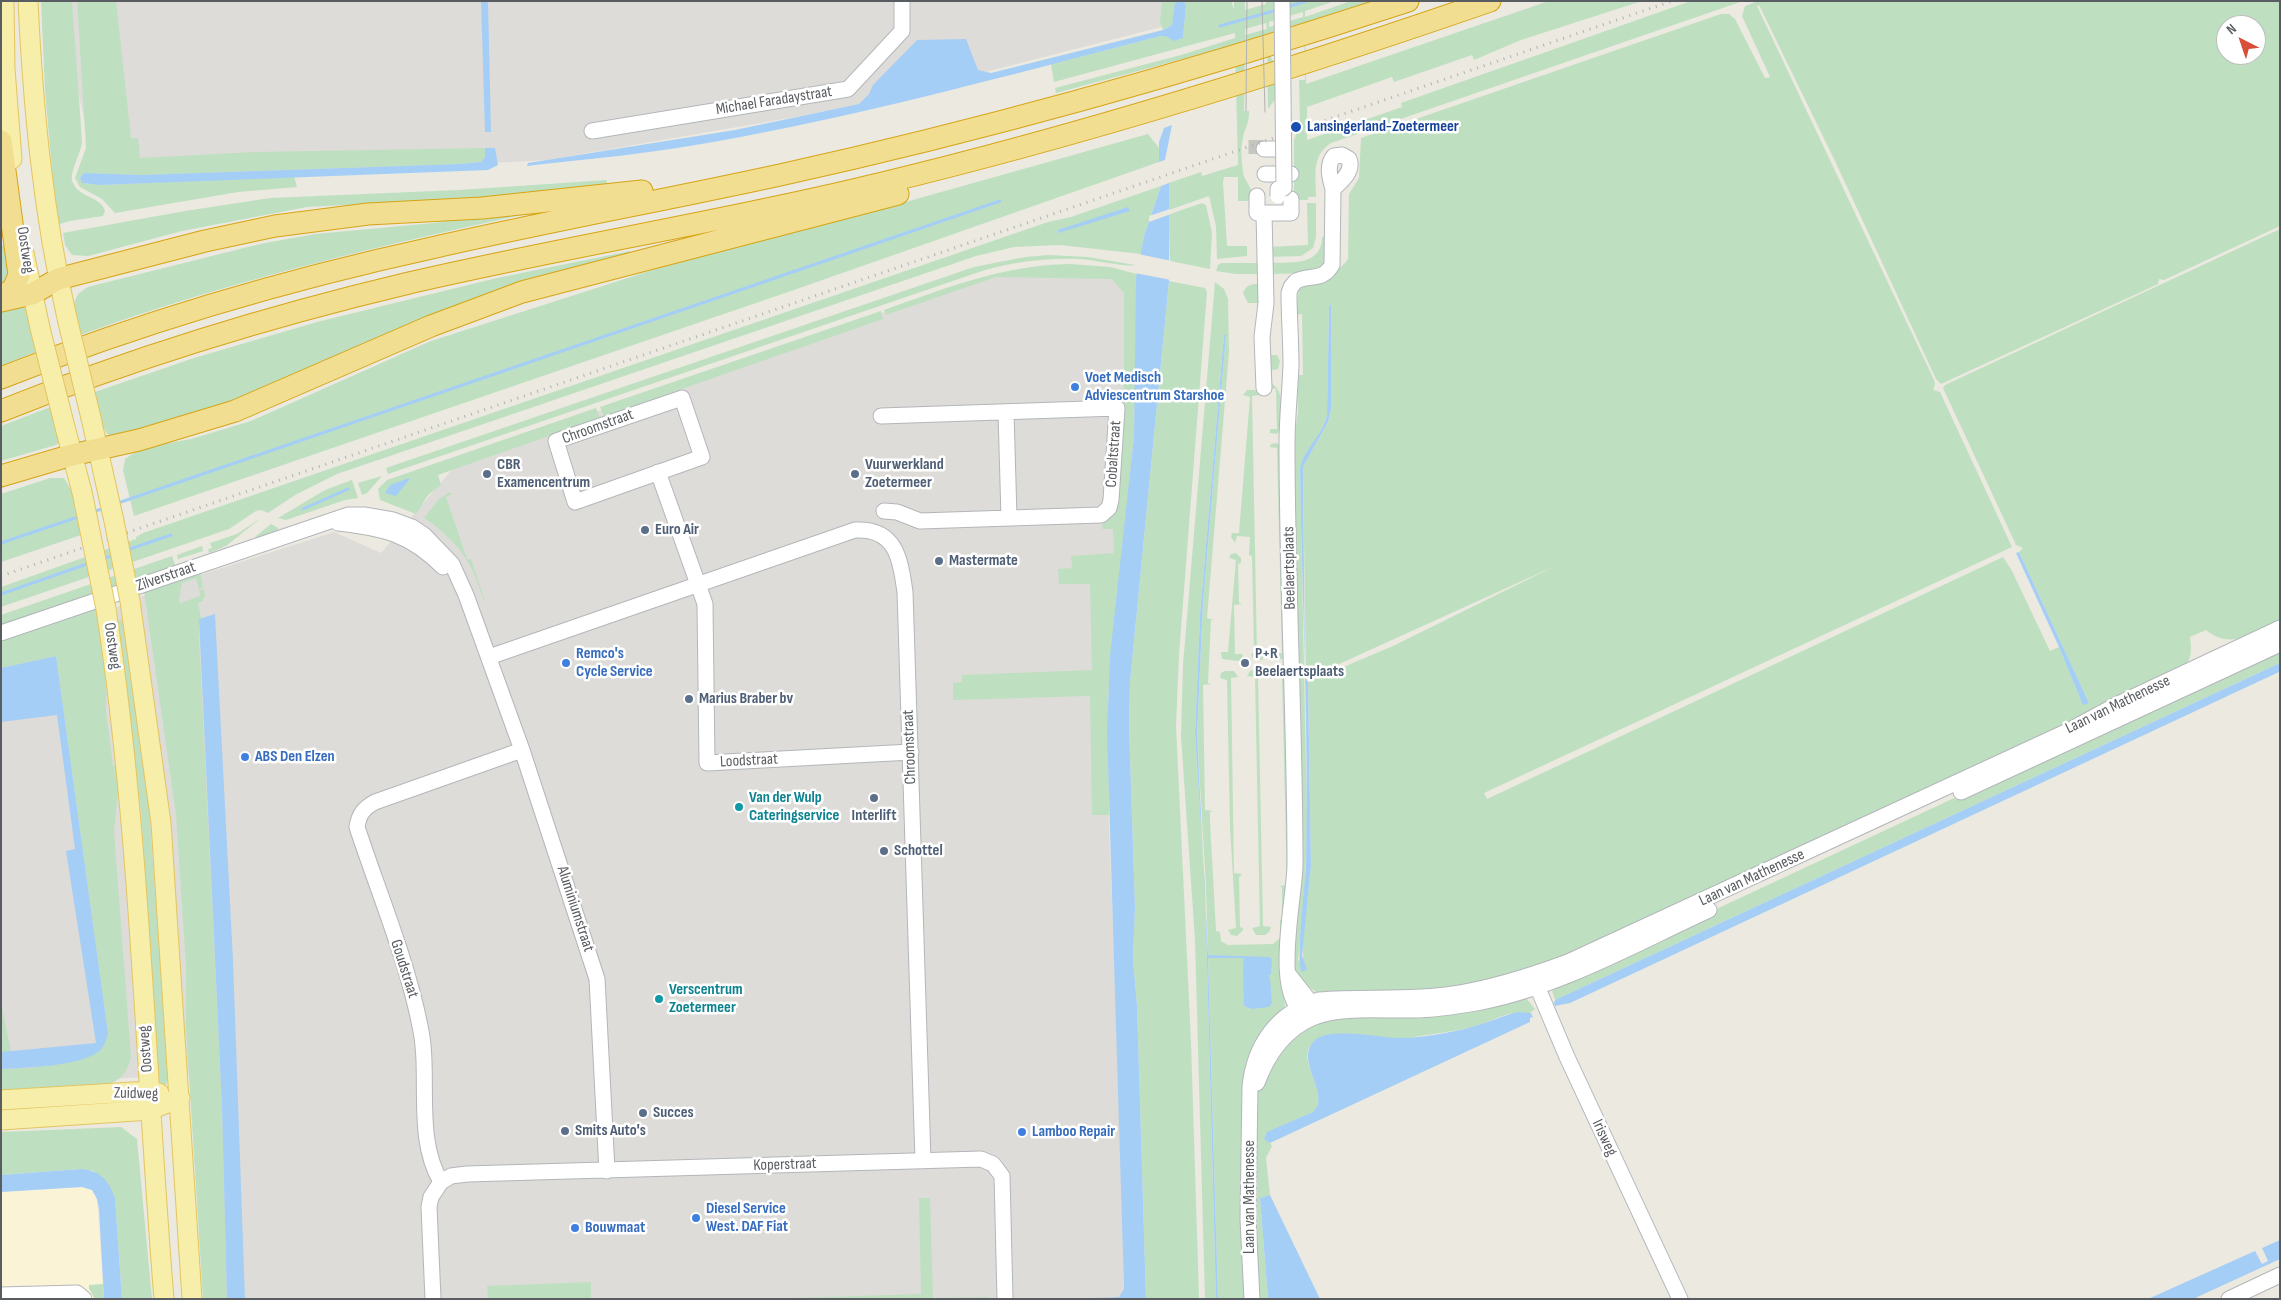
<!DOCTYPE html>
<html>
<head>
<meta charset="utf-8">
<style>
	body { margin:0 }
	#map { position:relative; width:2281px; height:1300px; overflow:hidden; background:#ebe9e0; font-family:"Sofia Sans Condensed",sans-serif }
	canvas { display:block }
	.frame { position:absolute; inset:0; border:2px solid #595c60; pointer-events:none }
	.north { position:absolute; left:2216px; top:15px; width:50px; height:50px; box-sizing:border-box; background:#fff; border:1px solid #bdbebf; border-radius:50%; rotate:319deg; font-size:14px; font-weight:700; line-height:20px; text-align:center; color:#595c60 }
	.north::after { content:''; display:block; margin:auto; width:18px; height:22px; background:#d84e39; clip-path:polygon(50% 0,100% 100%,50% 72%,0 100%) }
</style>
</head>
<body>
<div id="map">
<canvas width="2281" height="1300"></canvas>
<div class="frame"></div>
<div class="north">N</div>
</div>
<script>
const ctx = document.querySelector('canvas').getContext('2d');
ctx.lineJoin = 'round';
function paint(path, color) { ctx.fillStyle = color; ctx.fill(path, 'evenodd'); }
function stroke(path, color, width, dash) { ctx.strokeStyle = color; ctx.lineWidth = width; ctx.lineCap = dash ? 'butt' : 'round'; ctx.setLineDash(dash || []); ctx.stroke(path); }
function label(font, color, halo, rows, align = 'center') {
  ctx.font = font + ' "Sofia Sans Condensed",sans-serif'; ctx.lineWidth = 5; ctx.setLineDash([]); ctx.textBaseline = 'middle'; ctx.strokeStyle = halo; ctx.fillStyle = color; for (const [text, x, y, turn = 0] of rows) {
    ctx.save(); ctx.translate(x, y); ctx.rotate((+turn || 0) * Math.PI / 180); ctx.textAlign = isNaN(turn) ? turn : align; if (halo) ctx.strokeText(text, 0, 0); ctx.fillText(text, 0, 0); ctx.restore();
  }
}
const commercial = new Path2D(`
	M82 1187 92 1190 97 1199 104 1299H1V1192Z`);
const industrial = new Path2D(`
	M64 1H1171L1169 25 856 105 795 117 547 160 93 185 91 146 66 42Z
	M1000 275 1133 276 1126 467 1105 733 1118 1049 1124 1299H212L208 1073 1 1086V651L75 625 166 586 334 532 381 553 460 460 817 334Z`);
const green = new Path2D(`
	M41 1H72L82 141C81 155 68 173 73 183 79 198 101 196 105 211L103 216 70 221 57 225 45 91Z
	M77 1H116L131 138H138L140 158 254 152 485 148V157L481 162 460 164 141 175 84 173 80 177 83 183 100 185 294 176 297 187 238 192 115 213 102 199 80 187 75 178 86 148Z
	M1162 1H1178L1172 25 1163 30 1160 23Z
	M1184 1H1231L1234 9V1H1245V10L1266 4V1H1335L1305 11V17L1351 1H1375L1305 23 1306 84 1549 1H1642L1521 40 1474 60 1472 55 1394 82 1392 77 1307 107V140L1402 107 1401 103 1691 1H1743L1331 143C1311 156 1316 176 1316 197H1308V200H1294V140L1300 124 1299 80H1305L1304 24 1270 55 1275 66 1276 98 1268 109 1267 35 1245 41 1244 111H1249C1249 126 1245 126 1243 138 1240 148 1242 161 1243 172 1244 182 1253 185 1253 201H1238V177H1224L1223 182 1227 246H1247V256L1217 259 1216 226 1209 196 1169 210 1170 214 1202 203 1206 205 1212 233 1210 269 1170 261 1168 198 1169 183 1201 172 1202 176 1238 165 1235 45 1056 93 1055 88 1181 55 1235 38V33L1054 82 1051 64 1161 36 1183 38 1186 6ZM1303 12V17L1269 27V22ZM1266 23 1267 29 1245 35V29Z
	M1758 1H2280V226L2164 280 2159 279 2158 284 1941 384 1936 379 1835 161 1759 5 1757 6 1934 380 1935 384 1933 390 1940 392 2012 547 1484 793 1487 799 2003 557 2012 571 2050 651 2059 647 2083 704 2089 703 2019 552 2023 548 2016 545 1943 388 1945 385 2280 229V620C2253 630 2233 652 2206 630L2190 637C2192 652 2192 661 2180 671L1547 965 1520 973 1425 993 1321 995 1299 981 1294 967 1293 447 1298 412 1297 375H1303L1302 314 1295 315 1299 290C1313 276 1333 280 1348 259L1349 194 1359 178 1361 138 1721 14H1729L1735 19 1765 78 1770 77 1742 16 1745 6ZM2226 25H2256V55H2226ZM1331 305V409L1328 422 1303 467 1306 679 1555 566 1393 646 1308 682 1311 866 1303 939V964L1298 960 1305 890 1307 820 1300 469C1305 449 1323 434 1327 415L1329 307Z
	M1148 134 1159 148V162L791 291 134 516 123 470 125 459 141 448 191 439 251 421 431 341 684 260 845 219Z
	M607 180 606 186 467 199 307 207 182 231 88 256 72 255 65 245 63 233 185 211 270 198 459 190Z
	M1161 186 1144 236 1141 254 1060 245 1014 247 976 256 337 474 295 495 268 513 261 510 256 511 229 529 1 607V587L136 539V537L143 533 1048 222 1071 217Z
	M1307 203H1316V237L1313 248 1301 256 1268 257V247L1308 245Z
	M544 210C387 244 231 280 80 335 76 315 66 298 88 287L260 244 315 234 434 223 500 213Z
	M1326 236 1328 261 1314 273 1269 274 1268 263C1289 262 1322 267 1322 237Z
	M8 243 9 278 1 284V246Z
	M630 251 628 253 582 266 206 414 109 436 103 427 95 392 194 358 317 322 497 278Z
	M1049 255 1088 257 1135 265C1129 268 1090 259 1078 259 1045 258 1013 262 982 271L388 474 386 468 974 267 1025 257Z
	M1221 263H1262V274H1236L1216 271 1218 265Z
	M1070 264 1110 267 1137 274 1134 436 1108 697 1109 815H1092L1090 696 953 700V683L962 682V675L1092 670 1090 584H1059L1058 569 1072 568 1071 556 1114 553 1113 529H1102L1103 521 1113 515 1115 503 1124 424V293L1112 279 996 277 886 315 884 310C946 288 1003 265 1070 264Z
	M1169 281 1205 288 1207 292 1179 655 1176 726 1191 1042 1199 1299H1146L1137 1005 1133 959 1135 908 1129 724 1130 682Z
	M1215 282 1224 289 1228 299 1229 352 1207 618 1214 620H1211L1208 683 1211 684 1203 685 1205 810 1213 811 1210 812V822L1216 931 1220 932 1221 941 1228 945 1273 944 1280 938V920L1282 919V887L1279 886 1287 885 1282 676 1274 675 1277 670 1285 673 1290 868 1282 986 1285 1004 1283 1011 1257 1047 1248 1299H1218L1206 887 1197 734 1203 602 1226 335H1224L1200 615 1195 734 1205 887 1216 1299H1205L1195 940 1181 736 1183 665Z
	M1262 284 1263 303H1248L1243 293C1247 283 1253 284 1262 284Z
	M22 306 28 311 38 351 1 366V309Z
	M881 311 883 319 604 416 600 407Z
	M1264 355H1277L1280 361 1278 369 1264 372Z
	M1269 382C1286 389 1281 414 1281 429L1277 434 1270 433V429H1277L1276 389 1269 388Z
	M1247 390H1255L1260 395 1252 396 1257 653 1265 654 1262 660 1253 659 1251 654 1254 653 1252 556 1249 555 1250 537 1237 536 1235 543 1231 537 1232 533H1239L1250 397 1243 395Z
	M53 406 61 441 56 445 1 461V426Z
	M596 408 600 418 438 475 441 485 428 495 416 514 380 500 378 489 387 480Z
	M1277 443 1281 447 1284 658 1279 660 1275 658 1274 654 1282 653 1277 448 1270 447 1271 444Z
	M382 476 367 493 362 495 358 483Z
	M50 478H64L73 493 84 534 1 562V494Z
	M352 480 358 498 345 500 286 520 278 518 325 490Z
	M450 492 452 494 446 497 467 559H471L486 604C482 597 479 587 476 578 466 553 447 533 424 518L438 500Z
	M261 518 226 546 209 553 208 549 212 548 210 543 237 534Z
	M271 524 278 528V532L257 539 255 537Z
	M202 546 203 551 178 559 177 555Z
	M1236 553 1241 558V563L1238 564 1239 603 1242 604 1234 605 1235 654H1242L1243 656 1239 661 1222 659 1221 652H1228L1236 560 1229 558 1231 554Z
	M172 556 175 565 167 570 1 627V615Z
	M200 572 203 587 199 589 196 578 182 583 179 599 180 603 200 596 199 590 204 589 205 597 203 598V601L198 603 201 618 199 619V637L222 1108 227 1299H203L186 1027V966L176 815 144 591Z
	M97 606 107 651 106 711 113 766H119L120 772 114 831 131 1057C128 1071 122 1079 109 1084L1 1091V1069L30 1068 75 1060 108 1033 56 656 1 668V640Z
	M122 620 149 810 164 1017 171 1064 169 1079 165 1086 159 1084 141 810 115 622Z
	M2280 646V663L1555 1000 1552 991 1575 975Z
	M1254 670H1261L1265 675 1258 677 1263 926 1271 927 1269 932 1265 935H1256L1252 928 1260 926 1255 677 1247 676 1250 671Z
	M1225 671H1234L1238 677 1231 678 1234 873 1242 874 1239 877 1240 927 1243 928V930L1237 936 1231 935 1228 930 1236 928 1230 827 1227 680 1220 678 1221 673Z
	M1509 997 1526 998 1535 1009 1528 1014C1511 1008 1490 1023 1473 1027 1452 1032 1430 1034 1409 1038 1380 1042 1336 1023 1312 1044 1295 1060 1332 1096 1313 1112L1265 1135 1272 1146 1266 1158 1270 1195 1260 1198 1268 1299H1258L1254 1233 1255 1128 1258 1091 1262 1075 1269 1061 1311 1022Z
	M1 1001 11 1052H1Z
	M121 1127 137 1139 152 1299H122L115 1198 94 1171 81 1169 1 1175V1132Z
	M919 1198H930L933 1298 988 1297V1299H765L921 1294Z
	M591 1282V1299H488L487 1286Z
	M103 1284 104 1299H95L89 1289V1285Z`);
const water = new Path2D(`
	M481 1H488L491 132H485Z
	M1178 1H1184L1186 6 1183 38 1173 41 1168 37 1161 36C1001 77 840 122 677 148 627 156 577 160 527 166L528 163 735 130 859 104 869 94 873 85 917 40 966 39 978 70 991 73 1163 30 1172 25 1175 3Z
	M1172 125 1165 160 1159 162V142L1164 128Z
	M485 148H495L498 165 488 170 100 185 82 183 80 177 84 173 141 175 460 164 481 162 485 157Z
	M1169 183V281L1130 682 1129 724 1135 908 1133 959 1137 1005 1146 1299H1070L1119 1297 1124 1289 1107 732 1110 656 1134 436 1136 278 1144 236 1161 186Z
	M1128 207 1130 211 1058 233V230Z
	M1331 304V409L1328 422 1303 467 1305 677 1308 682 1311 866 1302 956 1307 969 1302 972C1295 961 1306 883 1306 863 1309 732 1302 600 1300 469 1304 448 1323 435 1327 415L1329 307Z
	M1224 335H1226L1203 602 1197 734 1208 955 1270 957 1272 960 1271 974 1268 976 1270 978 1272 1003 1269 1007 1252 1009 1244 1006C1244 998 1242 962 1244 958H1208L1218 1299H1216L1205 887 1195 734 1200 615Z
	M409 478V480L396 496 385 493 390 485Z
	M2019 552 2089 703 2083 705 2059 647 2016 553Z
	M215 614 233 960 245 1299H227L222 1108 199 619Z
	M56 656 108 1033C107 1038 105 1044 102 1048 89 1066 24 1068 1 1069V1052L96 1043 66 851 75 849 57 715 1 722V668Z
	M2280 663 2279 672 1570 1003 1555 1006 1554 1003 1555 1000Z
	M1518 1012 1531 1013 1533 1017 1530 1018V1022L1270 1143 1264 1139 1267 1132 1313 1112C1332 1095 1294 1061 1314 1041 1328 1027 1377 1037 1396 1038 1415 1039 1456 1032 1475 1026 1490 1022 1504 1015 1518 1012Z
	M81 1169C99 1170 109 1180 115 1198L122 1299H104L99 1209 97 1199 92 1190 82 1187 1 1192V1175Z
	M1270 1195 1320 1299H1268L1260 1198Z
	M2280 1240V1259L2193 1299H2148L2255 1251 2262 1264 2268 1261 2262 1248Z`);
const pier = new Path2D(`
	M1170 209 1171 214 1149 222V216Z
	M1138 254 1172 261 1171 280 1135 273Z`);
const stream = new Path2D(`
	M1288 7 1306 1
	M1220 26 1277 10
	M115 504 1000 201
	M303 509 348 489
	M92 512 105 508
	M1 543 81 516
	M127 550 171 535
	M101 559 114 555
	M1 594 90 563`);
const minorTunnel = new Path2D(`
	M1256 140V154`);
const minor = new Path2D(`
	M592 131 848 89 902 31V1
	M1264 149H1283
	M1265 174H1291
	M1257 196V213H1291V199
	M1264 388 1262 337 1266 303 1264 213
	M682 398 702 457 575 502 556 441Z
	M1006 412 1009 518
	M881 416 1117 408 1111 500 1109 508 1101 515 920 521 897 512 884 511
	M658 472 705 604 707 763 911 752
	M338 523C384 528 410 534 443 567
	M1 633 348 515H364L393 520 412 527 424 535 452 564 466 595 522 750 597 979 607 1171
	M489 657 855 530C896 528 900 558 905 592L923 1160
	M1961 792 2280 644
	M1289 975 1311 1003V1012
	M1534 979 1567 1057 1680 1299
	M1306 1015C1271 995 1295 899 1295 864 1295 724 1287 584 1287 444 1287 418 1290 391 1291 365 1291 341 1289 317 1289 293L1291 287 1296 281C1310 274 1322 282 1332 265L1333 189C1330 179 1326 165 1334 156L1342 155 1349 159C1354 171 1341 182 1333 189
	M1257 1083C1267 1056 1284 1030 1312 1018 1339 1006 1383 1011 1413 1010 1435 1010 1459 1006 1481 1002 1561 986 1635 944 1709 910
	M441 1182C414 1137 431 1075 420 1026 407 960 378 891 357 827 359 814 364 808 375 802L522 750
	M1 1295 77 1293 84 1299
	M433 1299 429 1207 431 1197 441 1182 451 1176 467 1174 981 1159 993 1164 1002 1176 1005 1299
	M1252 1299 1248 1219 1250 1087C1254 1046 1277 1012 1319 1000 1363 996 1409 1001 1453 994 1493 988 1530 976 1568 962L2070 730 2116 705 2280 628
	M2229 1299 2280 1275`);
const major = new Path2D(`
	M4 1 5 69 12 159
	M28 1C33 108 43 213 67 318
	M24 253 40 328
	M91 418 114 521
	M65 427 82 492
	M130 601 161 823 192 1299
	M106 609C141 837 145 1069 164 1299
	M1 1100 149 1091 159 1093
	M1 1120 150 1110 180 1098`);
const highway = new Path2D(`
	M1 141 19 275 13 289 1 297
	M1 301 32 294 58 279 205 241 275 226 368 214 482 208 642 191
	M1 378C142 322 289 279 436 247 550 221 665 200 780 175 993 128 1201 69 1408 1
	M1 411C133 358 270 316 409 283 555 249 703 225 849 191 1067 140 1279 74 1490 1
	M1 476 72 455 139 440 235 411 431 326 522 292 898 194`);
const tram = new Path2D(`
	M1262 1 1265 112
	M1246 111 1247 1`);
const rail = new Path2D(`
	M1 576 1672 1`);
const minorBridge = new Path2D(`
	M1278 196V189L1284 188 1282 1`);
const majorBridge = new Path2D(`
	M67 318 91 418
	M40 328 65 427
	M82 492 106 609
	M114 521 130 601`);
const markers = [
	[1296,127,6,"#1a4fb4"],
	[1075,387,5,"#3f7fe0"],
	[487,474,5,"#5c6f8a"],
	[855,474,5,"#5c6f8a"],
	[645,530,5,"#5c6f8a"],
	[939,561,5,"#5c6f8a"],
	[566,663,5,"#3f7fe0"],
	[1245,663,5,"#5c6f8a"],
	[689,699,5,"#5c6f8a"],
	[245,757,5,"#3f7fe0"],
	[874,798,5,"#5c6f8a"],
	[739,807,5,"#0f9aa8"],
	[884,851,5,"#5c6f8a"],
	[659,999,5,"#0f9aa8"],
	[643,1113,5,"#5c6f8a"],
	[565,1131,5,"#5c6f8a"],
	[1022,1132,5,"#3f7fe0"],
	[696,1218,5,"#3f7fe0"],
	[575,1228,5,"#3f7fe0"]
];
const streetNames = [
	["Michael Faradaystraat",774,101,-9],
	["Oostweg",25,250,81],
	["Chroomstraat",598,427,-20],
	["Cobaltstraat",1114,454,-86],
	["Beelaertsplaats",1290,568,-91],
	["Zilverstraat",166,577,-19],
	["Oostweg",112,646,82],
	["Laan van Mathenesse",2118,705,-26],
	["Chroomstraat",910,747,-92],
	["Loodstraat",749,761,-3],
	["Laan van Mathenesse",1752,878,-25],
	["Aluminiumstraat",575,909,72],
	["Goudstraat",404,969,72],
	["Oostweg",146,1049,-94],
	["Zuidweg",136,1094,1],
	["Irisweg",1604,1138,65],
	["Koperstraat",785,1165,-2],
	["Laan van Mathenesse",1250,1197,-90]
];
const transitNames = [
	["Lansingerland-Zoetermeer",1307,127]
];
const shopNames = [
	["Voet Medisch",1085,378],
	["Adviescentrum Starshoe",1085,396],
	["Remco's",576,654],
	["Cycle Service",576,672],
	["ABS Den Elzen",255,757],
	["Lamboo Repair",1032,1132],
	["Diesel Service",706,1209],
	["West. DAF Fiat",706,1227],
	["Bouwmaat",585,1228]
];
const serviceNames = [
	["CBR",497,465],
	["Examencentrum",497,483],
	["Vuurwerkland",865,465],
	["Zoetermeer",865,483],
	["Euro Air",655,530],
	["Mastermate",949,561],
	["P+R",1255,654],
	["Beelaertsplaats",1255,672],
	["Marius Braber bv",699,699],
	["Interlift",874,816,"center"],
	["Schottel",894,851],
	["Succes",653,1113],
	["Smits Auto's",575,1131]
];
const cultureNames = [
	["Van der Wulp",749,798],
	["Cateringservice",749,816],
	["Verscentrum",669,990],
	["Zoetermeer",669,1008]
];
paint(commercial, '#faf3d6');
paint(industrial, '#dedcd8');
paint(green, '#bee0c0');
paint(water, '#a5cef6');
paint(pier, '#ebe9e0');
stroke(stream, '#a5cef6', 3);
stroke(minorTunnel, '#c6c6c0', 15, [15, 8]);
stroke(minor, '#b3b6ba', 17);
stroke(major, '#e3c561', 21);
stroke(highway, '#d6a415', 23);
stroke(minor, '#fff', 15);
stroke(major, '#f7eea9', 19);
stroke(highway, '#f2de90', 21);
stroke(tram, '#b1b2b2', 1);
stroke(rail, '#b1b2b2', 3, [1, 6]);
stroke(minorBridge, '#b3b6ba', 17, []);
stroke(majorBridge, '#e3c561', 21, []);
stroke(minorBridge, '#fff', 15);
stroke(majorBridge, '#f7eea9', 19);
for (const [x, y, r, color] of markers) { const dot = new Path2D(); dot.arc(x, y, r, 0, 2 * Math.PI); ctx.fillStyle = color; ctx.fill(dot); stroke(dot, '#fff', 2); }
label('16px', '#595c60', '#fff', streetNames);
label('bold 16px', '#164399', '#fff', transitNames, 'left');
label('bold 16px', '#366cbe', '#fff', shopNames, 'left');
label('bold 16px', '#4e5e75', '#fff', serviceNames, 'left');
label('bold 16px', '#0d838f', '#fff', cultureNames, 'left');
</script>
</body>
</html>
